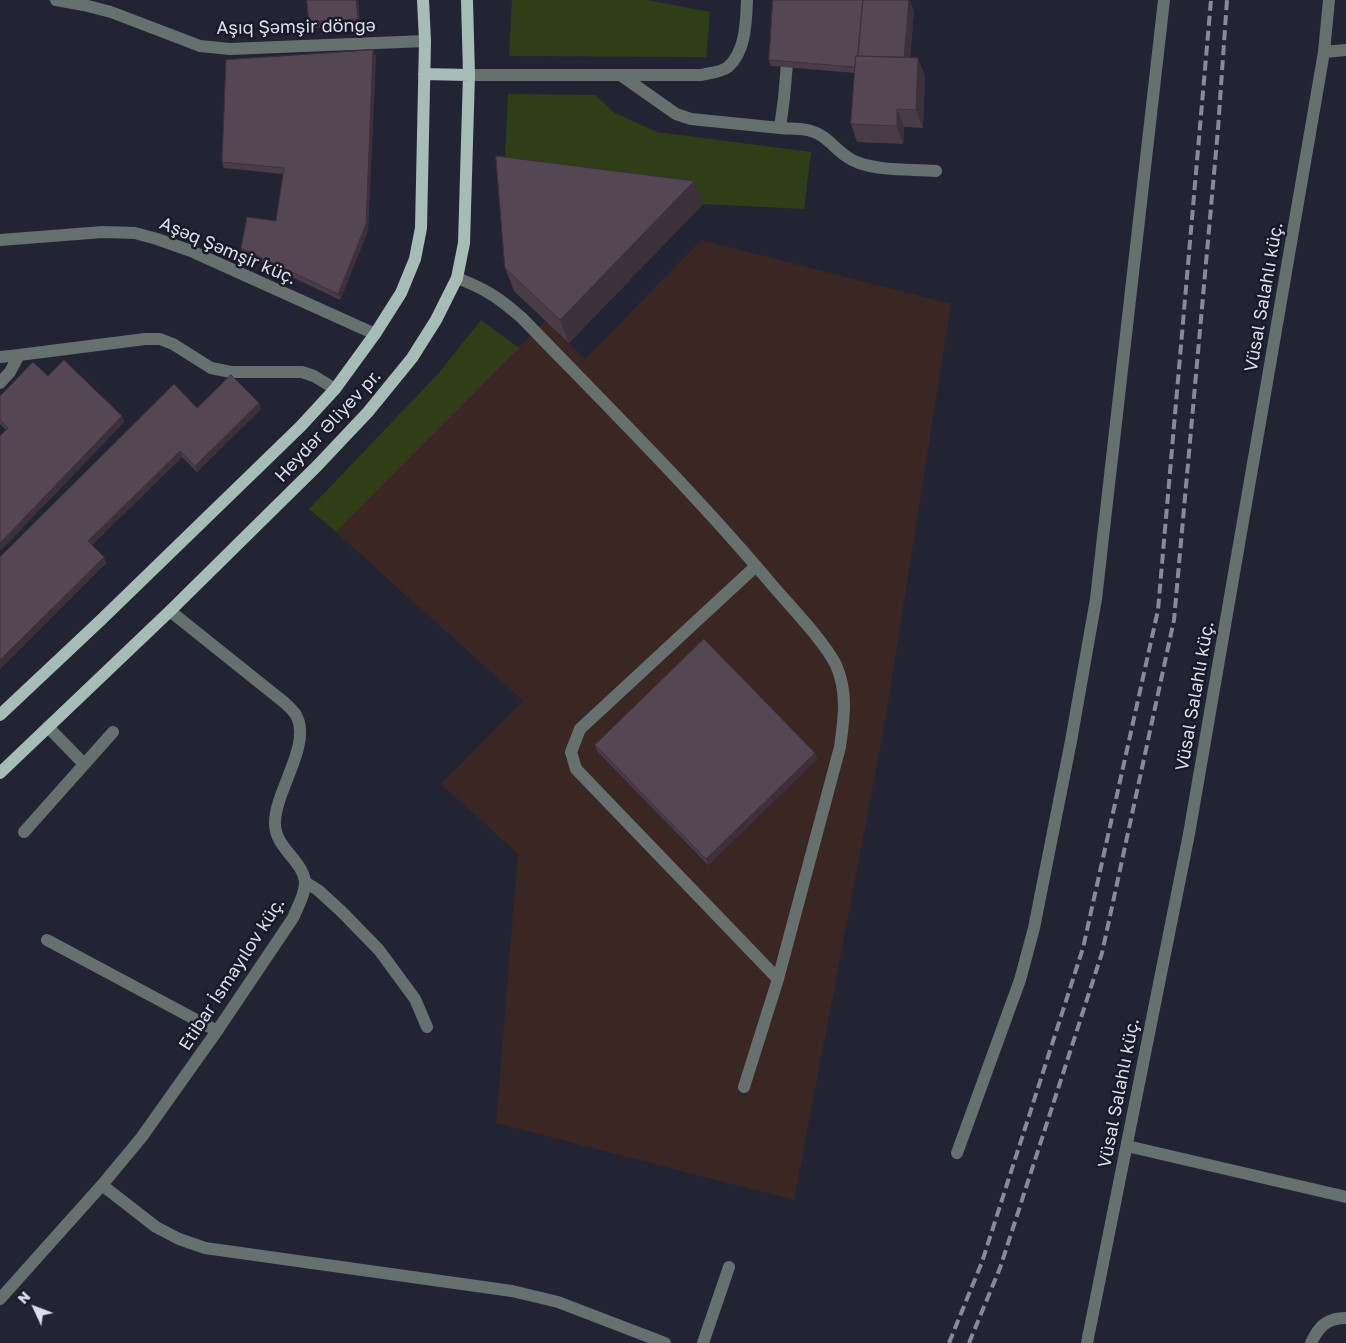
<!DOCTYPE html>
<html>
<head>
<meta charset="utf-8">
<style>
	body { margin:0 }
	#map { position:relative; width:1346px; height:1343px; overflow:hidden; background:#232433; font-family:"Golos Text",sans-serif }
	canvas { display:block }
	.north { position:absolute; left:10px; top:1283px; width:50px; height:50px; -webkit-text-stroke:4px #191a29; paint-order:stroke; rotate:313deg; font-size:14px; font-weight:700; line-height:20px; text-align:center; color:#dddee9 }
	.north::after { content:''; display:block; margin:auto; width:18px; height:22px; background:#dddee9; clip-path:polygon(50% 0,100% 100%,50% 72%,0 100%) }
</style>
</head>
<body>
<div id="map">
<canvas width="1346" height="1343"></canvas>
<div class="north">N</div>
</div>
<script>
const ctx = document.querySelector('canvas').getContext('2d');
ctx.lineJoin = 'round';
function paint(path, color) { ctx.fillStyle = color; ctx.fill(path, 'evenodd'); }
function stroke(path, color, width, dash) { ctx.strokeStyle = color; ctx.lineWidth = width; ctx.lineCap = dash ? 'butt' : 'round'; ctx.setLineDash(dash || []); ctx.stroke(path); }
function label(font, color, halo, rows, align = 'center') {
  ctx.font = font + ' "Golos Text",sans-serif'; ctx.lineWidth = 5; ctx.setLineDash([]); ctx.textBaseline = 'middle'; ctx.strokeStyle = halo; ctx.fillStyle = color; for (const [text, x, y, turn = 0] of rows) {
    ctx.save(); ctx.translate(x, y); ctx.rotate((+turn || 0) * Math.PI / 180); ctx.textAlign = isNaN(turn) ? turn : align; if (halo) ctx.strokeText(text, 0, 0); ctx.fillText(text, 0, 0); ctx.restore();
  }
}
const industrial = new Path2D(`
	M701 240 951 304 885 722 794 1200 496 1123 518 854 441 784 523 701 336 532 546 320 585 359Z`);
const green = new Path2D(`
	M512 0H647L710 12 706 57 509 56Z
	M508 94 595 95 615 113 657 132 811 152 804 209 703 204 504 179Z
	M481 320 519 348 336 532 309 509 438 374Z`);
const minor = new Path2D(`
	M56 0 84 5 111 12 200 46 230 49 425 41
	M1324 52 1346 50
	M469 75H701C709 73 722 72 728 67 746 51 746 22 747 0
	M622 76 676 114 691 119 780 128 784 98 788 52
	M780 128C790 129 802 128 811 131 830 136 838 156 859 163 882 171 911 169 936 171
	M0 240 103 232 135 233 157 239 191 251 375 334
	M457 278C486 289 499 298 522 318 607 406 694 492 773 586 791 607 824 641 836 665 848 692 844 719 840 747L778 979 744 1087
	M0 357 19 355
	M0 383 10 372 19 355 145 339H160L173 344 211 368 231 372H302L314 376 335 389
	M756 566 580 729 571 752 576 769 778 979
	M48 727 84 764
	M24 832 113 732
	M305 882 318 890 342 912 379 950 415 999 427 1027
	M47 940 217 1031
	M1127 1146 1346 1197
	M957 1153 1020 980 1034 928 1071 741 1096 599 1164 0
	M102 1185 156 1227 179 1239 205 1248 512 1291 558 1302 665 1343
	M0 1299 102 1185 141 1138 217 1031 293 918C297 908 306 893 305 881 302 860 275 847 275 824 274 793 311 746 297 717 295 712 289 707 285 703L170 611
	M703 1343 729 1267
	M1087 1343 1189 834 1324 52 1329 0
	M1311 1343C1319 1326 1327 1318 1346 1318`);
const major = new Path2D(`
	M424 74 469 75
	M0 715 101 620 301 426 335 389 375 334 401 293 415 259 421 228 425 41 423 0
	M0 773 170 611 317 466 368 412 412 358 436 320 457 278 464 243 469 75 467 0`);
const rail = new Path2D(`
	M949 1343 982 1262 1083 948 1158 610 1211 0
	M969 1343 1000 1268 1102 953 1174 620 1218 129 1227 0`);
const wall = new Path2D(`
	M307 0H358L360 25 311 28 309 22Z
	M914 11 910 58 925 76 923 128 904 127 903 144 857 142 851 124 855 73 771 66 769 60Z
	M373 50 376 56 368 230 340 300 244 254 241 248 276 221 283 174 224 168 222 162Z
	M694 181 703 204 569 343 514 291 505 268Z
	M48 376 122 416 124 422 0 551V436L6 430 0 424V396Z
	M259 403 261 409 197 472 182 457 92 545 106 563 0 669V557L197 408Z
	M595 745 815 753 817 759 708 865 597 751Z`);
const shadedWall = new Path2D(`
	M356 0H358L360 25 358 19Z
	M910 0 914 11 908 76 904 64Z
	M373 50 376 56 368 230 340 300 338 294Z
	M918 58 925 76 923 128 916 110Z
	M897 109 904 127 903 144 897 126Z
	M694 181 703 204 569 343 560 320Z
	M259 403 261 409 197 472 195 466Z
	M122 416 124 422 0 551V543Z
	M180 451 182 457 90 547 88 541Z
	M104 557 106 563 0 669V660Z
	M815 753 817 759 708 865 706 859Z`);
const building = new Path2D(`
	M307 0H356L358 19 309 22Z
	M773 0H863L858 56H856L855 67 769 60Z
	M863 0H909L904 57 858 56Z
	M373 50 366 224 338 294 241 248 247 217 276 221 284 168 222 162 226 60Z
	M856 56 918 58 916 110 897 109V126L851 124Z
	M496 156 694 181 560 320 505 268Z
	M64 360 122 416 0 543V436L8 428 0 420V396L33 362 48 376Z
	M231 375 259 403 195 466 180 451 88 541 104 557 0 660V557L174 384 197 408Z
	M704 639 815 753 706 859 595 745Z`);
const streetNames = [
	["Aşıq Şəmşir döngə",296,27,-1],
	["Aşəq Şəmşir küç.",228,251,23],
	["Vüsal Salahlı küç.",1264,297,-80],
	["Heydər Əliyev pr.",328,426,-47],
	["Vüsal Salahlı küç.",1195,696,-80],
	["Etibar İsmayılov küç.",232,974,-57],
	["Vüsal Salahlı küç.",1119,1093,-79]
];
paint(industrial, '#3a2724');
paint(green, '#2f3e16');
stroke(minor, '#66706e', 12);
stroke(major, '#a6bcb7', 12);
stroke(rail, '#898a97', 4, [10, 5]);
paint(wall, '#493c47');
paint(shadedWall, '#3c313a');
paint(building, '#554653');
stroke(building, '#3c313a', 1);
label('18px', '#dddee9', '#191a29', streetNames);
</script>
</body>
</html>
